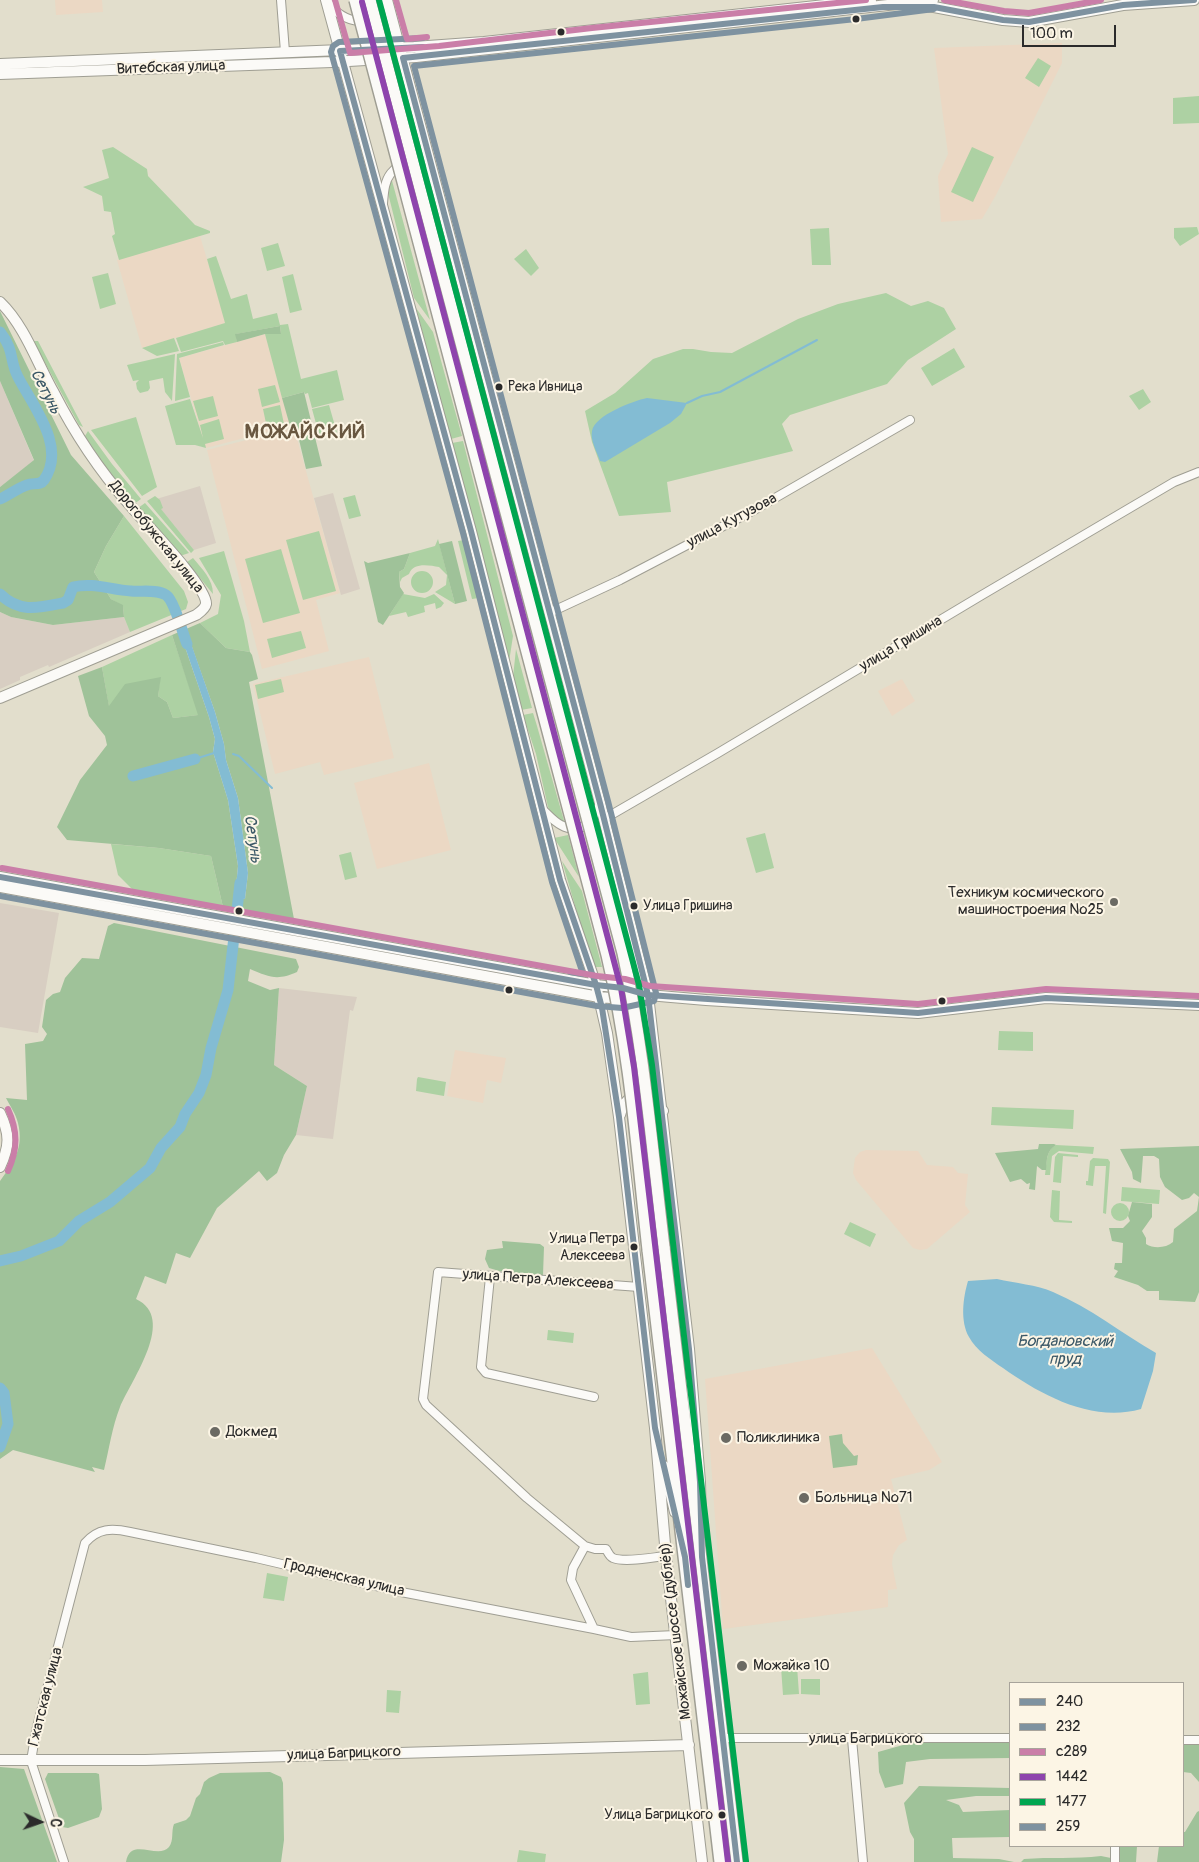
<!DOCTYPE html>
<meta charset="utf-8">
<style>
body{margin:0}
#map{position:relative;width:1199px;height:1862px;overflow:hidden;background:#e2decc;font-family:Pangolin,sans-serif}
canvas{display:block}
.legend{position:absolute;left:1009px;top:1682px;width:175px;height:165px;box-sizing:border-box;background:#fcf5e5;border:1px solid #a8a49b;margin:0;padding:6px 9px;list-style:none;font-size:15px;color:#2b2b2b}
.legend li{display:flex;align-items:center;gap:10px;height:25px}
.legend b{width:25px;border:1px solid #a8a49b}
.north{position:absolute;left:15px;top:1797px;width:50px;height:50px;-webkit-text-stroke:4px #fcf5e5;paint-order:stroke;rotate:93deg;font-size:14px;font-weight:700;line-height:20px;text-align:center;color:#2b2b2b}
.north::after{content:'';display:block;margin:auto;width:18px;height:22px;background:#2b2b2b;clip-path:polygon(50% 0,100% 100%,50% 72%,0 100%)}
.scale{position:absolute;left:1022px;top:25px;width:94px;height:22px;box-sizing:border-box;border:2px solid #2b2b2b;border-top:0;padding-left:6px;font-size:15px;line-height:18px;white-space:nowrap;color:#2b2b2b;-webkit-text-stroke:4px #fcf5e5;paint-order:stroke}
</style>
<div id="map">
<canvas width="1199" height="1862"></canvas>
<ul class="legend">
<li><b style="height:6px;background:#7e92a0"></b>240</li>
<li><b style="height:6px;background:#7e92a0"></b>232</li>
<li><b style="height:6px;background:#ca7ea8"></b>с289</li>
<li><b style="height:6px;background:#8e44ad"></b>1442</li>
<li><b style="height:6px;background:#00a651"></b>1477</li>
<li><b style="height:6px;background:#7e92a0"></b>259</li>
</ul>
<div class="north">С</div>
<div class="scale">100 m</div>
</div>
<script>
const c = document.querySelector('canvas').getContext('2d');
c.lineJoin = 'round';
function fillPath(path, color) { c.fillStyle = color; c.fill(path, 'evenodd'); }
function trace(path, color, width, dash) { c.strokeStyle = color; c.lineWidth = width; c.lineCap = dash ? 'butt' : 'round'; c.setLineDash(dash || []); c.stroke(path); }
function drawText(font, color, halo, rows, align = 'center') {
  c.font = font + ' Pangolin,sans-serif'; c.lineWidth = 4; c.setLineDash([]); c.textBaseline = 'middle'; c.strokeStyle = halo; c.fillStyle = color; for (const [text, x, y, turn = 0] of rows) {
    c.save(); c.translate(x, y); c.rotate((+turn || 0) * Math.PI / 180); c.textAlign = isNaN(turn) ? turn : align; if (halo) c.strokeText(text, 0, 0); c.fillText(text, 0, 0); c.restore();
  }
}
fillPath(new Path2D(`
 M 55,0 L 102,0 L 103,12 L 56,15 Z
 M 1062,43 L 1062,63 L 996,195 L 982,219 L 941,222 L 938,176 L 948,154 L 934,48 Z
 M 200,236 L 226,323 L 142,348 L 117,260 Z
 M 265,334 L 290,426 L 206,448 L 179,358 Z
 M 294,428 L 340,593 L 316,600 L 329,651 L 262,669 L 207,450 Z
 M 369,657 L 394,758 L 324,775 L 320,762 L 275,774 L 253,684 Z
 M 902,679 L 915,701 L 892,716 L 878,691 Z
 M 429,763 L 451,850 L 377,869 L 354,783 Z
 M 455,1050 L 506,1058 L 501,1083 L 487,1080 L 483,1103 L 447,1096 Z
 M 866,1150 L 918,1151 L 927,1165 L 953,1167 L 958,1173 L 968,1174 L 965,1205 L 970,1212 L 927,1249 L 920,1250 L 913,1248 L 856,1180 L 853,1173 L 855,1158 L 860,1152 Z
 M 872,1348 L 942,1462 L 929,1470 L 891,1479 L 907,1540 L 899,1545 L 893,1555 L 892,1564 L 897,1589 L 888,1590 L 888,1607 L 723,1629 L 705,1379 Z`), '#ebd8c4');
fillPath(new Path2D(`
 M 0,381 L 34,461 L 0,487 Z
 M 200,486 L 216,543 L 194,550 L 153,500 Z
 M 333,493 L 360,589 L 341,595 L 314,498 Z
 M 0,612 L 11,617 L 53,625 L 124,617 L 130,632 L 49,667 L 48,665 L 20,677 L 20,680 L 0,689 Z
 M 0,903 L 59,913 L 38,1033 L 0,1027 Z
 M 279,988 L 357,997 L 353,1011 L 350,1010 L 333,1139 L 296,1135 L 307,1086 L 274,1065 Z`), '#d8cec2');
fillPath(new Path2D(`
 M 1038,58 L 1051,66 L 1039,87 L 1025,78 Z
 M 1199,96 L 1199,123 L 1173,124 L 1173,98 Z
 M 113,147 L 147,169 L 148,176 L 195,225 L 210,231 L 210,233 L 119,260 L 112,236 L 115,234 L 111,212 L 104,211 L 102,196 L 83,187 L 109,178 L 102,150 Z
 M 972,147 L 994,157 L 973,202 L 951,192 Z
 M 391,177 L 430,320 L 414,298 L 388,193 L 388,187 Z
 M 1197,227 L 1199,234 L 1180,246 L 1174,238 L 1174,228 Z
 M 829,228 L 831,265 L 812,265 L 810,229 Z
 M 278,243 L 285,266 L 267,271 L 261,248 Z
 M 526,249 L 539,268 L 531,276 L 514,259 Z
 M 216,256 L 231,299 L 247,294 L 253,319 L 277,313 L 280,325 L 288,324 L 301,379 L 337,370 L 344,400 L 312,408 L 308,393 L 305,394 L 304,392 L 282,398 L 265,334 L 281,334 L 280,326 L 236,334 L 237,342 L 225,345 L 223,341 L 181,352 L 176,338 L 225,323 L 207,259 Z
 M 108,273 L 116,304 L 100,309 L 92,277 Z
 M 293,274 L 302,310 L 290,313 L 282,277 Z
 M 886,293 L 911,306 L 928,301 L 944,308 L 956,329 L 908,360 L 887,384 L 790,415 L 782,424 L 793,451 L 667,482 L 671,512 L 619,516 L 592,442 L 585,411 L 615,393 L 653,359 L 683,349 L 693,349 L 711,352 L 732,353 L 798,319 L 838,304 Z
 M 416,308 L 433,332 L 462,436 L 451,439 Z
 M 174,338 L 179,351 L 157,356 L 142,348 Z
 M 33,341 L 38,341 L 83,427 L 79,425 Z
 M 223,342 L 224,345 L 179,358 L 190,397 L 175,401 L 177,354 Z
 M 954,348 L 965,367 L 932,386 L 921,368 Z
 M 175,354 L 172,401 L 165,392 L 163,378 L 149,381 L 150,388 L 148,391 L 140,393 L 137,389 L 136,383 L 139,380 L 133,381 L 127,365 Z
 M 275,385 L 280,402 L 262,407 L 258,389 Z
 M 1143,389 L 1151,402 L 1139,410 L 1129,396 Z
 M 213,396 L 218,416 L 199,421 L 193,401 Z
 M 190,399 L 203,438 L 200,425 L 219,419 L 224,439 L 205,444 L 206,448 L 195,445 L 176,445 L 165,406 Z
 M 280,405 L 284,424 L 267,428 L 263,409 Z
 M 329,405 L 337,433 L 320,438 L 312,409 Z
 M 136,417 L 157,487 L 142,496 L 91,430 Z
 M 88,431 L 112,464 L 141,499 L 134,504 L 110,474 L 85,436 Z
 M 463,441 L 513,636 L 509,662 L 452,443 Z
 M 355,495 L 361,516 L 349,519 L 343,498 Z
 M 155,496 L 160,500 L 163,508 L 161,509 L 194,550 L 191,553 L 147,501 Z
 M 145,503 L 189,553 L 180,556 L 138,508 Z
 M 124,516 L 184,591 L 188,602 L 186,609 L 130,632 L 124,617 L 123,606 L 111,599 L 94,572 L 106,546 Z
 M 319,531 L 336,591 L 303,600 L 286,540 Z
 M 438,539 L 455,604 L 435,592 L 446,585 L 447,575 L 439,567 C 429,565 413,562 409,574 L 402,578 L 400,582 L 399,572 L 404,569 L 410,553 L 435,546 Z
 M 464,540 L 479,598 L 472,599 L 458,541 Z
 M 281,549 L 300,613 L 263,623 L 245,559 Z
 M 224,551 L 244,621 L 250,652 L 226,648 L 200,623 L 218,614 L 221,595 L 199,558 Z
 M 193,558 C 202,569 213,579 213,594 L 187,562 Z
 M411 582a11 11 0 1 1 22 0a11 11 0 1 1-22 0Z
 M 403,594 L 425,598 L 434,594 L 444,603 L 441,607 L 436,609 L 435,603 L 424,606 L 425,612 L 408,617 L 406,612 L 389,616 Z
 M 301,631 L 306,648 L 272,658 L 267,639 Z
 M 172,635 L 199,715 L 173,718 L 167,702 L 158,696 L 160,678 L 109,707 L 102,667 Z
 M 516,649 L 532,708 L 521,710 L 513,677 Z
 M 281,679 L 284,692 L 258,699 L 255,685 Z
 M 533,713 L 537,726 L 565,824 L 552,814 L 548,807 L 536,754 L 523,715 Z
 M 765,833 L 774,868 L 756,873 L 746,838 Z
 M 568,835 L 579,877 L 554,838 Z
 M 111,844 L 159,848 L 211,856 L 223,907 L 135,892 L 118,875 Z
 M 351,852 L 357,877 L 345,880 L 339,855 Z
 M 562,861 L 582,891 L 602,967 L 595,967 L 587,947 Z
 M 999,1031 L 1033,1032 L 1033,1051 L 998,1050 Z
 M 418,1077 L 446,1082 L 444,1096 L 416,1091 L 417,1079 Z
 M 992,1107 L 1074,1110 L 1073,1129 L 991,1125 Z
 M 1056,1145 L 1094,1147 L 1093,1154 L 1059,1151 L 1052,1156 L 1050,1175 L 1045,1175 C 1047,1164 1045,1151 1056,1145 Z
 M 1058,1153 L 1078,1155 L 1078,1157 L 1063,1156 L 1061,1183 L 1053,1182 L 1055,1157 Z
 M 1093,1158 L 1108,1159 L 1110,1162 L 1106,1214 L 1103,1213 L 1106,1166 L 1095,1166 L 1093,1186 L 1086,1185 L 1086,1181 L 1088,1181 L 1090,1161 Z
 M 1122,1187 L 1160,1190 L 1159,1204 L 1121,1201 Z
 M 1052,1190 L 1060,1191 L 1059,1220 L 1072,1221 L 1072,1223 L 1054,1222 L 1050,1217 Z
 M1111 1212a9 9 0 1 1 18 0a9 9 0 1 1-18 0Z
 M 850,1222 L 876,1234 L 870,1247 L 844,1234 Z
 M 548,1330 L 574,1333 L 573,1343 L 547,1340 Z
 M 267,1573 L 288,1577 L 284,1601 L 263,1598 Z
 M 797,1666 L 799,1694 L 783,1695 L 781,1667 Z
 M 648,1672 L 650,1704 L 636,1705 L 633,1674 Z
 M 801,1679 L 820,1679 L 820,1695 L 801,1694 Z
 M 387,1690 L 401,1691 L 399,1713 L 386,1712 Z
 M 519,1850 L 546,1854 L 545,1862 L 517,1862 Z`), '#add1a3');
fillPath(new Path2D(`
 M 0,311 L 71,455 L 124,516 L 106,546 L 94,572 L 111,599 L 123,605 L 124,617 L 53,625 L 11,617 L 0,612 L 0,487 L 34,460 L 0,381 Z
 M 280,326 L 281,334 L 265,334 L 237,342 L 235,334 Z
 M 304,392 L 322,466 L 306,469 L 295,423 L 290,426 L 282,398 Z
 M 452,541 L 467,601 L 455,604 L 439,544 Z
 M 410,553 L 404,569 L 399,572 L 400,587 L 404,593 L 383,625 L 378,622 L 364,561 L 368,563 Z
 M 200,623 L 226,648 L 250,652 L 252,655 L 258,679 L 249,682 L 294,919 L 223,907 L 211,856 L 159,848 L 67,840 L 57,827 L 80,780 L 107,745 L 105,736 L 89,716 L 78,676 L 102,667 L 109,706 L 125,684 L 161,677 L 158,696 L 167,702 L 173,718 L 198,715 L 172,635 ZM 186,630 L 215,712 L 224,744 L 226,760 L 238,798 L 248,873 L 245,899 L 235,897 L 238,866 L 228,800 L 213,752 L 215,739 L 209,717 L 184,644 L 178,633 Z
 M 114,923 L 296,959 L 299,967 L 297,972 C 277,981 269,977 250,969 L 248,981 L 270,990 L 279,988 L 274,1065 L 307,1086 L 296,1135 L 284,1155 L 277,1173 L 267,1181 L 259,1171 L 217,1208 L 190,1258 L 176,1253 L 166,1284 L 145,1276 L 136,1299 C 177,1318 132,1379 120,1407 C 112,1427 109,1450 104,1470 L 92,1467 L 95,1472 L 13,1450 L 0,1459 L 0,1181 C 14,1162 24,1148 18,1123 C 16,1114 10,1106 6,1098 L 27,1100 L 25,1044 L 43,1041 L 47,1034 L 42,1027 L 46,1000 L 53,994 L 60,992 L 65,978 L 82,958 L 99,959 L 108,926 Z
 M 1039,1144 L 1054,1144 L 1056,1145 C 1046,1151 1047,1160 1046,1170 L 1042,1170 L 1037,1166 L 1035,1190 L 1029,1189 L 1030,1183 L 1027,1184 L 1021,1179 L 1010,1182 L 995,1153 L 1038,1149 Z
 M 1199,1146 L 1199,1292 L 1195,1302 L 1159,1300 L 1159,1291 L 1147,1291 L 1138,1285 L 1114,1277 L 1118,1271 L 1114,1269 L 1115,1263 L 1122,1263 L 1123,1243 L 1112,1241 L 1109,1228 L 1123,1228 L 1130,1221 L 1128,1216 L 1132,1202 L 1152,1204 L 1152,1217 L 1142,1231 L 1146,1238 L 1146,1244 C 1154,1249 1166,1248 1173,1242 L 1174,1229 L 1197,1211 L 1199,1197 L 1194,1193 L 1189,1198 L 1182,1200 L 1165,1187 L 1160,1177 L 1159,1159 L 1154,1156 L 1143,1156 L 1141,1183 L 1133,1179 L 1132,1172 L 1120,1149 Z
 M 502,1241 L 540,1244 L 544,1247 L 543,1275 C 526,1278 506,1273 489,1268 L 485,1259 L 487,1250 L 503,1248 Z
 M 842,1434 L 843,1443 L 854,1456 L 858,1455 L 857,1465 L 833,1468 L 829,1436 Z
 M 921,1740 L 1010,1741 L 1010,1758 L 930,1759 L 906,1762 L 903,1784 L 885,1788 L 879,1772 L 878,1752 Z
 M 1183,1743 L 1199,1743 L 1199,1782 L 1191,1773 L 1183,1772 Z
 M 0,1767 L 24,1769 L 57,1862 L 0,1862 Z
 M 270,1772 L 281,1777 L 283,1783 L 284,1840 L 281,1862 L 126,1862 C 130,1836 158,1860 169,1847 C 174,1841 171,1831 174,1824 L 186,1820 L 190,1816 L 196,1798 L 200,1794 L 204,1782 L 209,1778 L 220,1773 Z
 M 48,1773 L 96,1773 L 99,1774 L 102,1809 L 99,1817 L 68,1828 L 62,1827 L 45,1779 Z
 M 919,1786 L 1010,1788 L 1010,1796 L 976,1796 L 946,1800 L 959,1805 L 963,1812 L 1010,1810 L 1010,1837 L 952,1838 L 953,1858 L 999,1859 L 1014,1862 L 914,1862 L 914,1839 L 910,1832 L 904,1803 Z
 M 1199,1811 L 1199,1862 L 1157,1862 L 1159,1846 L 1183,1846 L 1183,1832 L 1185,1832 L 1197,1812 Z
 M 1117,1846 L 1137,1846 L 1136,1862 L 1117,1862 Z
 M 1101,1856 L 1111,1858 L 1112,1862 L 1021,1862 L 1024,1859 C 1050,1857 1075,1859 1101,1856 Z`), '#9fc299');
fillPath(new Path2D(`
 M 647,398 L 687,403 L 681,414 L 670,423 L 605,462 L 600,461 C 597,452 590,440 592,431 C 595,415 633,401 647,398 Z
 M 186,629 L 215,712 L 224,744 L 226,760 L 238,798 L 248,873 L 245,899 L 235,897 L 238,866 L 228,800 L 213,752 L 215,739 L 209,717 L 184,644 L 178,633 Z
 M 997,1279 C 1015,1283 1037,1285 1053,1292 C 1091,1308 1121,1333 1156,1353 L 1153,1371 L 1141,1409 C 1092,1423 1041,1395 1003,1368 C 991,1360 976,1350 969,1337 C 960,1321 963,1298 968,1281 Z`), '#83bcd3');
trace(new Path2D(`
 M 687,403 L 702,396 L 720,392 L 817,340
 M 233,754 L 239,756 L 272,788
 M 195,759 L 214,753`), '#83bcd3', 2);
trace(new Path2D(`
 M 0,332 C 15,351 9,360 18,377 C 33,406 67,447 44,480 C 40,486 33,482 27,485 C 18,488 9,495 0,499
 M 0,594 C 19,613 38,608 63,603 L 68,600 L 73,587 C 93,582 111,590 131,591 C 141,592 157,589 166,595 C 174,600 183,634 187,644
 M 133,776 L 195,759
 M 0,1261 L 21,1256 L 59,1241 L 79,1221 L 110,1202 L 150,1168 L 161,1148 L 180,1127 L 185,1114 L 199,1093 L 206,1075 L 211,1048 L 228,990 L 240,883
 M 0,1388 L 4,1393 L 8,1424 L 0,1447`), '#83bcd3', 11);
const street = new Path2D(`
 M 281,0 L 285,52
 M 328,2 C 342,24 377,31 383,0
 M 383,203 C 384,193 384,182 391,173 C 403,158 425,166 433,181
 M 549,613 L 620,580 L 756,509 L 910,420
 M 542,809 C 548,814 553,821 561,825 C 581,836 594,821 600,803
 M 604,819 L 718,753 L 982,595 L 1174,482 L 1199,472
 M 490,1277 L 481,1367 L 486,1373 L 594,1397
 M 639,1287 L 438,1272 L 423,1399 L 426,1405 L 527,1498 L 585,1546 L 595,1549 L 606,1549 C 608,1552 609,1556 613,1558 C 625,1563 654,1557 666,1556
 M 594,1629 L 631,1637 L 676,1635
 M 723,1738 L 1010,1738
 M 852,1739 L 863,1862
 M 1183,1740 L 1199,1740
 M 1115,1846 L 1115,1862
 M 64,1862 L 31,1761 L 36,1731 L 85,1543 C 98,1528 112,1528 130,1532 L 256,1558 L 401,1592 L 594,1629 L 571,1580 L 573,1568 L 585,1546`);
const secondary = new Path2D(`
 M 326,0 L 471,531 L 560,880 L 596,985 L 607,1033 L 619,1117 L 655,1428 L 666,1556 L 702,1862
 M 387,0 L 600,803 L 648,995 L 689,1349 L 700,1482 L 701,1521
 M 920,6 L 934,7 L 1003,20 L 1029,22 L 1123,5 L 1194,0
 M 0,64 L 414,47 L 484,42 L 871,0
 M 0,74 L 332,62 L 416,57 L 933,0
 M 0,302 C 25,326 37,363 54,393 C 74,432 99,470 128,503 C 141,519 208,587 206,604 C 205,609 200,612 196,615 L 0,698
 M 0,877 L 596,985 L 623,988 L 648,995 L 706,1000 L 918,1013 L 1046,998 L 1199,1005
 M 0,887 L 599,997 L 622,999 L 638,996
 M 0,1113 C 10,1134 10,1146 0,1167
 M 620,1115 C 627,1088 650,1091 663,1111
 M 664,1466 L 675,1512
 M 0,1760 L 145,1760 L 689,1745`);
const primary = new Path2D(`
 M 664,1247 L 737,1862
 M 648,1250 L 720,1862`);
trace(street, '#9f9e93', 10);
trace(secondary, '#9f9e93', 12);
trace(primary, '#9f9e93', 14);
trace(street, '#fbfaf7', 8);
trace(secondary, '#fbfaf7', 10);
trace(primary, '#fbfaf7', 11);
const primaryBridge = new Path2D(`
 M 355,0 L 607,955 C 630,1052 637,1151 648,1250
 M 370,0 L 623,953 C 644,1049 652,1148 664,1247`);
trace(primaryBridge, '#9f9e93', 14, []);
trace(primaryBridge, '#fbfaf7', 11);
trace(new Path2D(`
 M 423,47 L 340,51 L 471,531 L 560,880 L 596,985 L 602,1008 L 619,1117 L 655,1428 L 685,1557 L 688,1585
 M 737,1862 L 702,1557 L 700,1482 L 689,1349 L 648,995 L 600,803 L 403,58 L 883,7 L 934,7 L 1003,20 L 1029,22 L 1123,5 L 1194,0`), '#7e92a0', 6);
trace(new Path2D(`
 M 423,38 L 339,42 L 333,46 L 331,52 L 463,533 L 552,882 L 583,974 L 570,972
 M 0,896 L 597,1006 L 622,1008 L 654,1001 L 656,993 L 608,801 L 414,66 L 856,19 L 934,9`), '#7e92a0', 6);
trace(new Path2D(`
 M 335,0 L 350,53 L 439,46 L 592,28 L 866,0
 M 396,0 L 407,39 L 427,37
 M 944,0 L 1004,11 L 1029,13 L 1101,0
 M 2,868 L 597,976 L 625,979 L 650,986 L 918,1004 L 1046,989 L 1199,996
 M 8,1109 C 18,1131 18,1149 8,1171`), '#ca7ea8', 6);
trace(new Path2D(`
 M 362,2 L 621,988 L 634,1067 L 728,1862`), '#8e44ad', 6);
trace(new Path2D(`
 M 379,0 L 639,985 L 652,1065 L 746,1861`), '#00a651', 6);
trace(new Path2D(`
 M 0,877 L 596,985 L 623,988 L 648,995 L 918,1013 L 1046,998 L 1199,1005`), '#7e92a0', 6);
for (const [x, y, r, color] of [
 [856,19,4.5,"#2b2b2b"],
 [561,32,4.5,"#2b2b2b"],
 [499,387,4.5,"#2b2b2b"],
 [1114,902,5,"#6b6a63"],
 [634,906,4.5,"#2b2b2b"],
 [239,911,4.5,"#2b2b2b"],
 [509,990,4.5,"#2b2b2b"],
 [942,1001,4.5,"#2b2b2b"],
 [634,1247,4.5,"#2b2b2b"],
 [215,1432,6,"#6b6a63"],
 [726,1438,6,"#6b6a63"],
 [804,1498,6,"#6b6a63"],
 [742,1666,6,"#6b6a63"],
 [722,1815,4.5,"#2b2b2b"]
]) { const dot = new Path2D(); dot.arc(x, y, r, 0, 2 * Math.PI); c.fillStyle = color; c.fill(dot); trace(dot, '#fcf5e5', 2); }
drawText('14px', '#2b2b2b', '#fcf5e5', [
 ["Река Ивница",508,387],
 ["Улица Гришина",643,906],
 ["Улица Петра",625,1239,"right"],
 ["Алексеева",625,1256,"right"],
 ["Улица Багрицкого",713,1815,"right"]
], 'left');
drawText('15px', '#2b2b2b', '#fcf5e5', [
 ["Витебская улица",171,68,-2],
 ["улица Кутузова",732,521,-28],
 ["Дорогобужская улица",156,537,51],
 ["улица Гришина",901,644,-31],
 ["улица Петра Алексеева",538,1280,4],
 ["Гродненская улица",344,1578,13],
 ["Можайское шоссе (дублёр)",676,1631,-97],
 ["Гжатская улица",46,1697,-76],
 ["улица Багрицкого",866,1739],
 ["улица Багрицкого",344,1754,-2]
]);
drawText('15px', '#2b2b2b', '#fcf5e5', [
 ["Техникум космического",1104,893,"right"],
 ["машиностроения №25",1104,910,"right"],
 ["Докмед",226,1432],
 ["Поликлиника",737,1438],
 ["Больница №71",815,1498],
 ["Можайка 10",753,1666]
], 'left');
drawText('italic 16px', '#3b5867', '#fcf5e5', [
 ["Сетунь",45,392,63],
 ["Сетунь",252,839,82],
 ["Богдановский",1065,1342],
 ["пруд",1065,1360]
]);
c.letterSpacing = '1px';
drawText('bold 20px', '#695740', '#fcf5e5', [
 ["МОЖАЙСКИЙ",305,433]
]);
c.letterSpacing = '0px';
</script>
